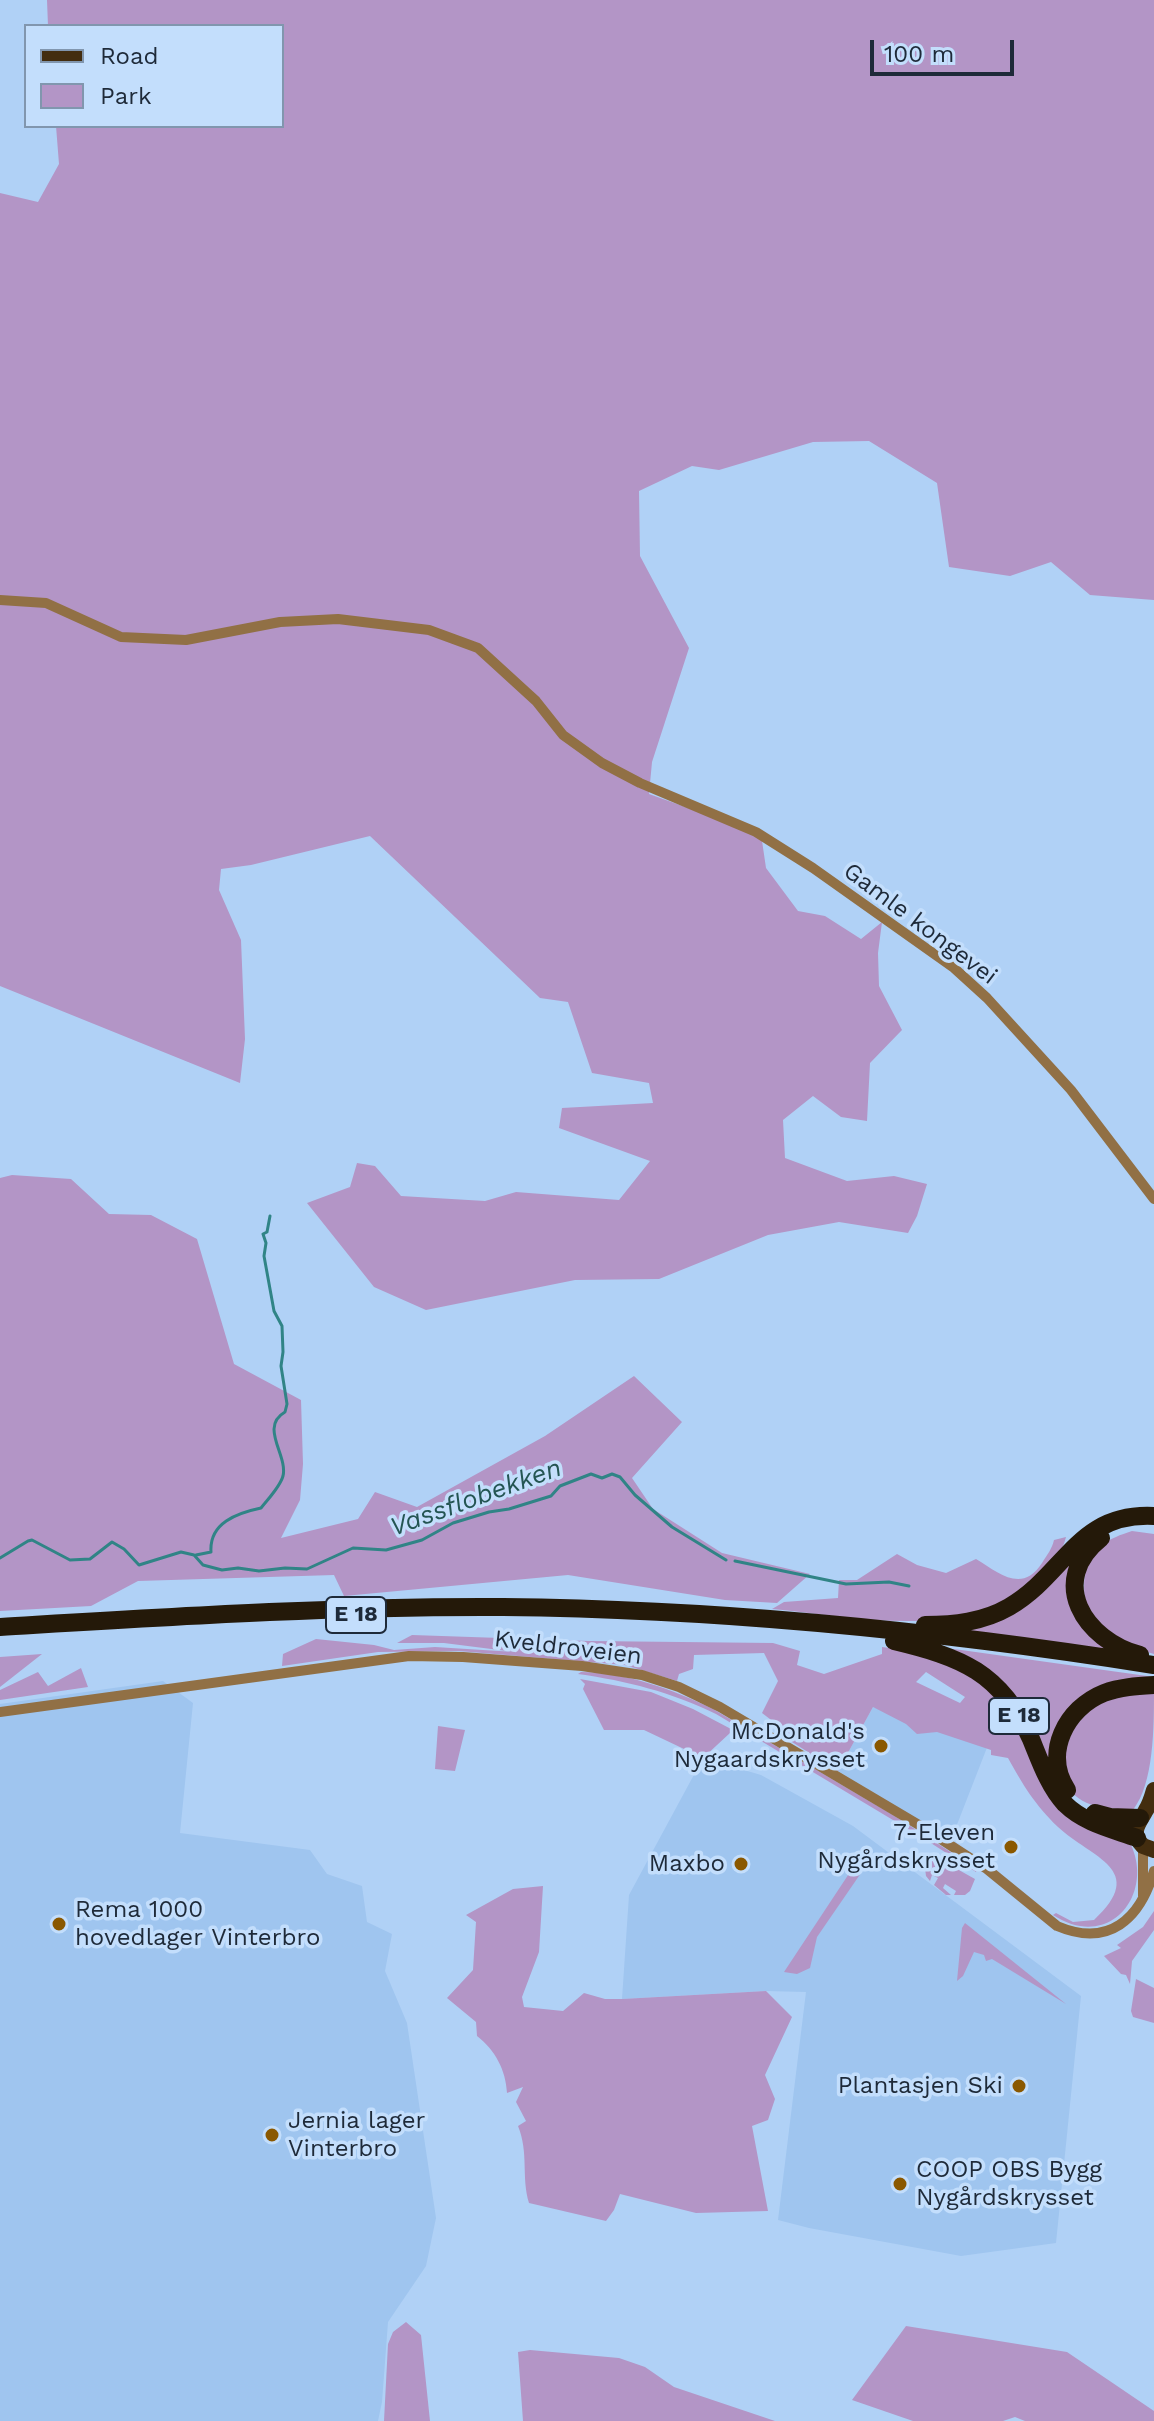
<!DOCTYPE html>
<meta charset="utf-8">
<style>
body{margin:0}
#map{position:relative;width:1154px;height:2421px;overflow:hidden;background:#b0d1f6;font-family:"Work Sans",sans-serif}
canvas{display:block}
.legend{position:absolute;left:24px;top:24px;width:260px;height:104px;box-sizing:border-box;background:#c3defc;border:2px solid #8196ae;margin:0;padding:10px 14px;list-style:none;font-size:24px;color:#1e2a39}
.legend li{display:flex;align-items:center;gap:16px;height:40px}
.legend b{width:40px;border:2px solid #8196ae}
.scale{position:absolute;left:870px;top:40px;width:144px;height:36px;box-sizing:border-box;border:4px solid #1e2a39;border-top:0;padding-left:10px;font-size:24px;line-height:28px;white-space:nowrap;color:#1e2a39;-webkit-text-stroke:6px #c3defc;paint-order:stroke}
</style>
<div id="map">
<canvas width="1154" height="2421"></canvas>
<ul class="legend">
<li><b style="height:10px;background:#432d0f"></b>Road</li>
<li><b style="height:22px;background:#b395c6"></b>Park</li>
</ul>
<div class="scale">100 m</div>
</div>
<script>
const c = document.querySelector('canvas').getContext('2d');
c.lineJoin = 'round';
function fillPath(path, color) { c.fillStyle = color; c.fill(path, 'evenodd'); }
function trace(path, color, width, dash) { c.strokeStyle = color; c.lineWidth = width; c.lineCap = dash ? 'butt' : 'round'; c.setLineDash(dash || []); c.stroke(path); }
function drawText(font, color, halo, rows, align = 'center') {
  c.font = font + ' "Work Sans",sans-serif'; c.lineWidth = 7; c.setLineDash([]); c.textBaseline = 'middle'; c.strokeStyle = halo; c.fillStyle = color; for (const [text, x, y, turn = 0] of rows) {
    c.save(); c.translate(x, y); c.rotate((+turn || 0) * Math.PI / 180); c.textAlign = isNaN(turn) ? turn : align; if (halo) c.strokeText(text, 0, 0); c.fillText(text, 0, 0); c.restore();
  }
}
fillPath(new Path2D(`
 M 163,1681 L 193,1703 L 180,1833 L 310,1850 L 327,1874 L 362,1886 L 367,1922 L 392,1934 L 385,1971 L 407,2023 L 436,2218 L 426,2266 L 388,2322 L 382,2402 L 378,2421 L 0,2421 L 0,1704 Z
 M 873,1707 L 988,1745 L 951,1840 L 838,1771 Z
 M 703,1758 L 761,1775 L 853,1826 L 1081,1996 L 1056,2243 L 961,2256 L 809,2228 L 778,2220 L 806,1992 L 766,1991 L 622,1999 L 629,1895 Z`), '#9fc5ef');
fillPath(new Path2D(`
 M 47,0 L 1154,0 L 1154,600 L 1090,595 L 1051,562 L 1010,576 L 949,567 L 937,483 L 869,441 L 813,442 L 719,470 L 692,466 L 639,491 L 640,556 L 689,648 L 652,762 L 649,794 L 761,834 L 766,868 L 798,911 L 825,916 L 861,939 L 882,922 L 878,953 L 879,986 L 902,1030 L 870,1063 L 867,1121 L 841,1117 L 813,1096 L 783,1120 L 785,1158 L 847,1181 L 894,1176 L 927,1184 L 917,1216 L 908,1233 L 839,1222 L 768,1235 L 659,1279 L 575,1280 L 426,1310 L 374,1287 L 307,1203 L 350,1187 L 357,1163 L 375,1166 L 401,1196 L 485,1201 L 516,1192 L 619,1200 L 650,1161 L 559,1128 L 562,1108 L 653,1103 L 649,1083 L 592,1073 L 568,1002 L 540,998 L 370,836 L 251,865 L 221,869 L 219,890 L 241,940 L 245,1039 L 240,1083 L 0,986 L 0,193 L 38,202 L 59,164 L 56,126 L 282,126 L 282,26 L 48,26 Z
 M 12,1175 L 71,1179 L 109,1214 L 151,1215 L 197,1239 L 234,1364 L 301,1400 L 303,1464 L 300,1500 L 281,1538 L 358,1519 L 375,1492 L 417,1507 L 545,1436 L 634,1376 L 682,1422 L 632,1478 L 653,1509 L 722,1553 L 810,1574 L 777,1603 L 725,1600 L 568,1575 L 344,1596 L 334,1575 L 138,1581 L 91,1606 L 0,1611 L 0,1178 Z
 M 1132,1531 L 1154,1534 L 1154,1654 L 1124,1645 L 1086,1612 C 1081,1566 1084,1546 1132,1531 Z
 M 1066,1537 C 1062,1553 1054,1561 1043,1573 C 976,1645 859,1617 772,1609 L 784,1602 L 838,1598 L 839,1580 L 857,1580 L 897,1554 L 917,1565 L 946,1573 L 976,1559 C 999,1573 1022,1594 1042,1563 C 1047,1555 1052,1549 1054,1540 Z
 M 1076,1550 L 1069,1584 L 1119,1652 L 933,1630 L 985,1623 Z
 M 412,1635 L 589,1641 L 773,1643 L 800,1651 L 797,1665 L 824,1674 L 882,1654 L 882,1647 L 919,1652 L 961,1667 L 1004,1703 L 1046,1789 L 1131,1845 C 1154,1894 1110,1952 1053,1915 L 1056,1913 L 1073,1922 L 1094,1920 C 1149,1869 1091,1858 1058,1827 C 1035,1805 1023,1785 1008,1758 L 991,1755 L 991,1750 L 937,1732 L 917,1734 L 906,1724 L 873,1707 L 838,1771 L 792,1742 L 791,1735 L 762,1713 L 778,1681 L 764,1653 L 694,1655 L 693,1669 L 679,1674 L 677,1681 L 625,1665 L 459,1651 L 378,1652 L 282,1666 L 283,1654 L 316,1639 L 374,1645 L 394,1650 L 435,1647 L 515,1652 L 444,1643 L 397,1643 ZM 926,1672 L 965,1697 L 960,1703 L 916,1682 Z
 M 937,1648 L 954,1649 L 1154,1677 L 1091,1695 L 1053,1770 L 1025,1718 Z
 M 42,1654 L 0,1687 L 0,1657 Z
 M 81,1668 L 88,1687 L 0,1700 L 0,1690 L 38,1672 L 48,1686 Z
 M 581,1672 C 628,1673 672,1689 713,1709 L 893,1815 L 977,1869 L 976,1872 L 923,1838 L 716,1714 C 671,1692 627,1681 578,1674 Z
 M 580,1679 L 651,1692 L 693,1709 L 731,1729 L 730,1733 L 703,1758 L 644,1730 L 604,1730 L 583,1689 L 585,1684 Z
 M 1154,1689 C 1154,1728 1154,1783 1133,1810 C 1107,1808 1072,1809 1064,1776 C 1061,1765 1064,1749 1064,1737 L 1102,1698 Z
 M 438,1726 L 465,1730 L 455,1771 L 435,1769 Z
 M 862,1854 L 872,1857 L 817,1937 L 810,1968 L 797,1974 L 784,1972 Z
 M 908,1855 L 939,1861 L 942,1866 L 955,1864 L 957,1869 L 975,1879 L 970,1891 L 965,1895 L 954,1895 L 956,1891 L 945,1884 L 943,1888 L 951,1895 L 946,1895 L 934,1885 L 938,1878 L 932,1875 L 930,1881 L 926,1876 L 925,1868 L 921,1867 L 919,1869 L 907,1862 Z
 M 543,1886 L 539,1952 L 522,1997 L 524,2007 L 563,2011 L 584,1993 L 605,1999 L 622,1999 L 766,1991 L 792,2017 L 765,2075 L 775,2099 L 768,2120 L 752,2126 L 768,2211 L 696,2213 L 620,2194 L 614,2210 L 606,2221 L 529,2203 C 521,2177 529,2153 518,2126 L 526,2121 L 516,2102 L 523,2087 L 507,2093 C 506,2070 495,2050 477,2036 L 476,2022 L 447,1998 L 473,1970 L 476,1922 L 466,1915 L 513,1889 Z
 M 1154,1911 L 1154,1930 L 1132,1961 L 1130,1984 L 1126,1975 L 1121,1974 L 1104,1956 L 1121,1948 L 1117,1945 L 1143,1927 Z
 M 965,1923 L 1066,2004 L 992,1959 L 986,1961 L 984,1955 L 974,1952 L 963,1976 L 957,1981 L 962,1928 Z
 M 1136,1979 L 1154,1988 L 1154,2023 L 1133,2017 L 1131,2011 Z
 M 406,2322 L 421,2335 L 430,2421 L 384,2421 L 388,2344 L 393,2332 Z
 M 906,2326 L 1067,2352 L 1154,2411 L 1154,2421 L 1025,2421 L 1015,2417 L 1003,2421 L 913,2421 L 852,2400 Z
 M 530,2350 L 619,2358 L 645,2367 L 674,2387 L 775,2421 L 523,2421 L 518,2352 Z`), '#b395c6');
trace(new Path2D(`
 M 196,1555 L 211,1552 C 209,1523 237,1513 261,1508 C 268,1499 280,1487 283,1476 C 288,1455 259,1427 285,1412 L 287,1404 L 281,1366 L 283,1352 L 282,1326 L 274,1311 L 264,1256 L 266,1243 L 263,1234 L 267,1232 L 270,1216
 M 0,1558 L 28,1541 L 32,1540 L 70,1560 L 90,1559 L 112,1542 L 124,1549 L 139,1565 L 181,1552 L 194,1555 L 203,1565 L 222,1570 L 238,1568 L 259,1571 L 285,1568 L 307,1569 L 353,1548 L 386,1550 L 422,1540 L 453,1523 L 489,1512 L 509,1509 L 551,1496 L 560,1486 L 591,1474 L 602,1478 L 612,1474 L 620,1477 L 635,1495 L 672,1527 L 726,1560
 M 735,1561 L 846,1584 L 889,1582 L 909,1586`), '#308486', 3);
trace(new Path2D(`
 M 0,600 L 46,603 L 121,637 L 186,640 L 280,622 L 338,619 L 429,630 L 478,648 L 536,701 L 563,735 L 602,763 L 640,783 L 756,832 L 813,868 L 954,968 L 987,998 L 1071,1090 L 1154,1199
 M 0,1712 L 409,1656 L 463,1657 L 582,1666 L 642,1675 L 679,1687 L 720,1707 L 919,1825 L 987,1869 L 1057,1926 C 1109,1948 1140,1919 1154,1871
 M 1143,1846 L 1143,1896`), '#917045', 10);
trace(new Path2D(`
 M 1154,1790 C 1152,1797 1150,1804 1146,1810 C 1139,1824 1129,1831 1143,1846 L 1154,1850`), '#432d0f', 16);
trace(new Path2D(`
 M 1101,1538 C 1047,1581 1084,1640 1140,1655
 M 925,1625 C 954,1625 983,1622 1009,1607 C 1066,1574 1077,1512 1154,1516
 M 0,1627 C 167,1617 335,1606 503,1607 C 721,1609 939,1631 1154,1665
 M 894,1641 C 961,1657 1001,1672 1031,1739 C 1040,1761 1049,1787 1065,1804 C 1084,1823 1112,1829 1137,1838
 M 1067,1790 C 1043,1753 1066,1708 1104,1693 C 1120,1687 1137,1686 1154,1685
 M 1095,1813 L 1110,1817 L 1140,1818`), '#241909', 18);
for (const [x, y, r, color] of [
 [881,1746,8,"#8a5800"],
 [1011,1847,8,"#8a5800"],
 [741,1864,8,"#8a5800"],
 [59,1924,8,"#8a5800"],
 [1019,2086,8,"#8a5800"],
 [272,2135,8,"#8a5800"],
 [900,2184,8,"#8a5800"]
]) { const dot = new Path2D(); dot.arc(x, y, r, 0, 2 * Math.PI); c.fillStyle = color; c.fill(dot); trace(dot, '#c3defc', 3); }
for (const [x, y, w] of [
 [356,1615,60],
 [1019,1716,60]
]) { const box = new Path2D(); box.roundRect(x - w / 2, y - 18, w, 36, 6); c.fillStyle = '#c3defc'; c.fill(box); trace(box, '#1e2a39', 2); }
drawText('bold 22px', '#1e2a39', null, [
 ["E 18",356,1615],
 ["E 18",1019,1716]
]);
drawText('24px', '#1e2a39', '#c3defc', [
 ["Gamle kongevei",920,924,37],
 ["Kveldroveien",568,1648,7]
]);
drawText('24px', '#1e2a39', '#c3defc', [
 ["McDonald's",865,1732],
 ["Nygaardskrysset",865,1760],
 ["7-Eleven",995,1833],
 ["Nygårdskrysset",995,1861],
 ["Maxbo",725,1864],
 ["Rema 1000",75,1910,"left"],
 ["hovedlager Vinterbro",75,1938,"left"],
 ["Plantasjen Ski",1003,2086],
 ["Jernia lager",288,2121,"left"],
 ["Vinterbro",288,2149,"left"],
 ["COOP OBS Bygg",916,2170,"left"],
 ["Nygårdskrysset",916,2198,"left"]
], 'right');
drawText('italic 26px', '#245553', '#c3defc', [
 ["Vassflobekken",476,1498,-20]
]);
</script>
